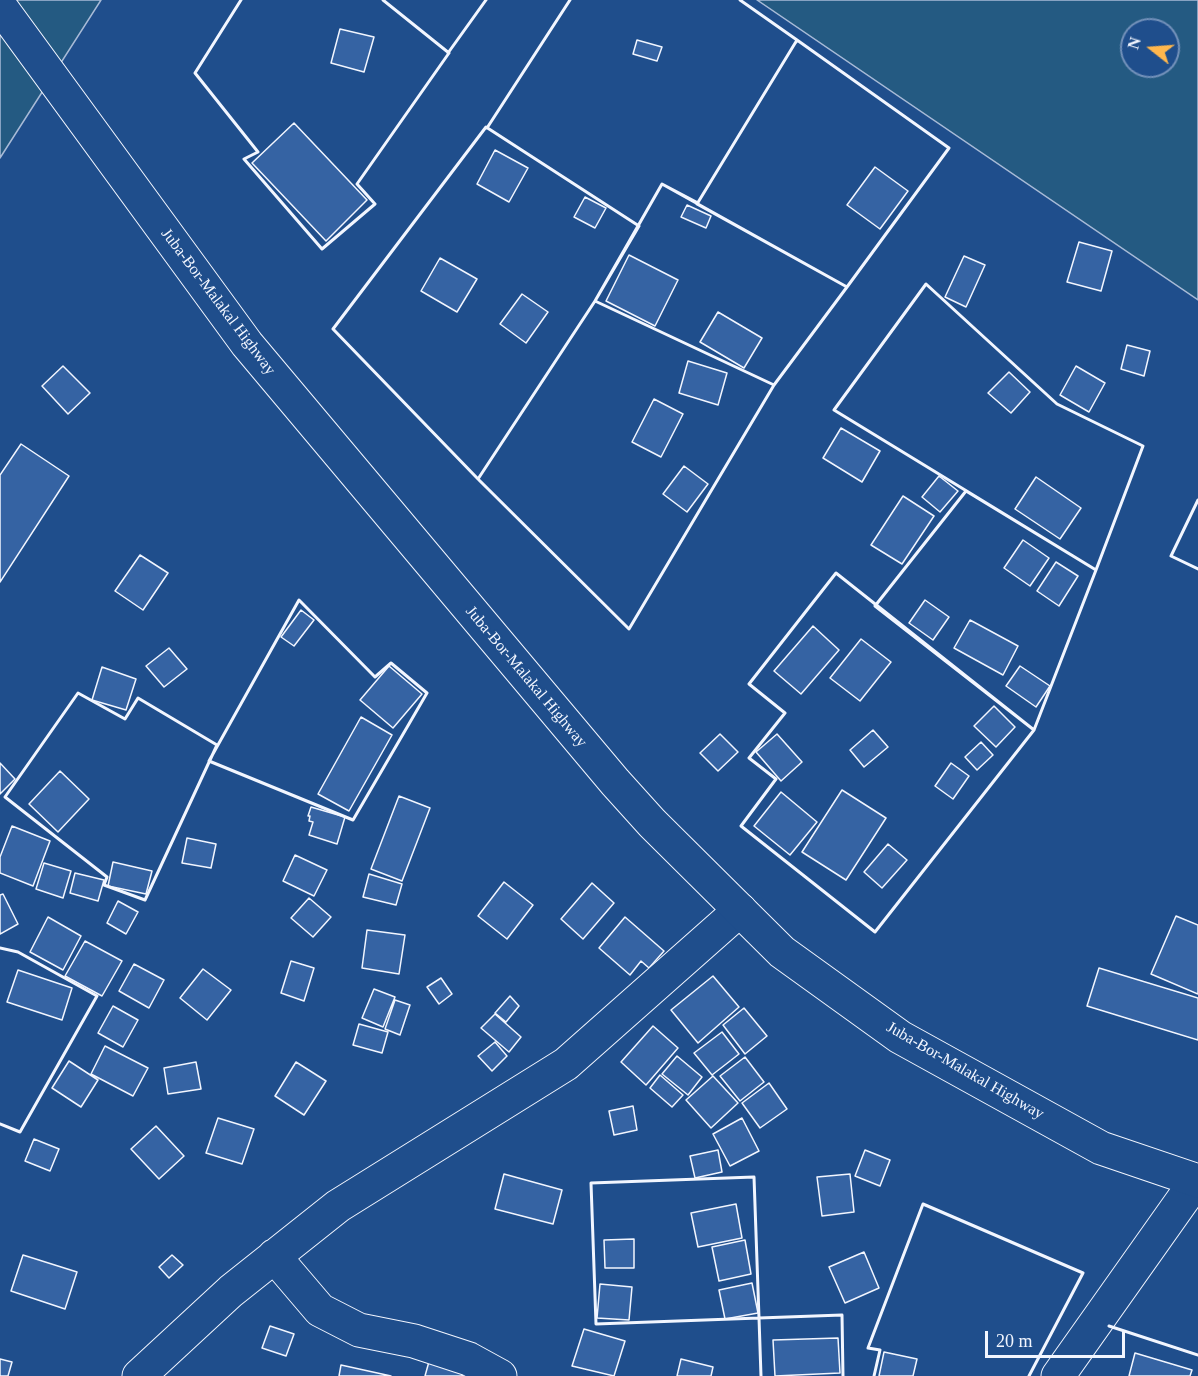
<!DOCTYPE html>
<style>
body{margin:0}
#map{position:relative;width:1198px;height:1376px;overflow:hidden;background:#1f4e8c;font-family:"Times New Roman",serif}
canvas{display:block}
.north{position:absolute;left:1120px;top:18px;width:60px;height:60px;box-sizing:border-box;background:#1f4e8c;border:2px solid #7391ba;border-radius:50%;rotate:287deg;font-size:16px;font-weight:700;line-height:24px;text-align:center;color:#f2f6ff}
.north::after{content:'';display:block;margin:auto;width:21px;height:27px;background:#ffb74d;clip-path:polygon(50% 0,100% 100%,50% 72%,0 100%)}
.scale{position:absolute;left:985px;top:1331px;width:140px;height:27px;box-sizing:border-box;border:3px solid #f2f6ff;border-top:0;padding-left:8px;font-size:18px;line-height:21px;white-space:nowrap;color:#f2f6ff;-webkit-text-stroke:4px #1f4e8c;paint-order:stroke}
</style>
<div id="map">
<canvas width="1198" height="1376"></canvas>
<div class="north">N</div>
<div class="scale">20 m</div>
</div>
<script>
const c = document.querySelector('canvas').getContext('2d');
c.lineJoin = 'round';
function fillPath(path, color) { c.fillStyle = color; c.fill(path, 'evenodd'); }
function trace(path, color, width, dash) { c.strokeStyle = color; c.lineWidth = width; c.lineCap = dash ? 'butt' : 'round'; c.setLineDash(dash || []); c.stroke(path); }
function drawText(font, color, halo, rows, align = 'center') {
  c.font = font + ' "Times New Roman",serif'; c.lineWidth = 4.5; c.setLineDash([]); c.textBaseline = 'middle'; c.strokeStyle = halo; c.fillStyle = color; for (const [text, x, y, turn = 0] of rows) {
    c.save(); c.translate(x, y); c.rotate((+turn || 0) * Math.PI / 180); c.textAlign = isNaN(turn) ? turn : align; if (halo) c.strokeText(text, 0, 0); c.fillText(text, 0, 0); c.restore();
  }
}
const green = new Path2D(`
 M 0,0 L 101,0 L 0,158 Z
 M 757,0 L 1198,0 L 1198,300 ZM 1132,30 L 1168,30 L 1168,66 L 1132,66 Z`);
fillPath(green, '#245a82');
trace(green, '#a8bbd7', 1.5);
const building = new Path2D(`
 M 340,29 L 374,37 L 364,72 L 331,63 Z
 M 637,40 L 662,47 L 657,61 L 633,54 Z
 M 294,123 L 367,200 L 326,241 L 252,163 Z
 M 495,150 L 528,168 L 509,202 L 477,184 Z
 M 875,167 L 908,191 L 880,229 L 847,205 Z
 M 585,197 L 606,208 L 595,228 L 574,217 Z
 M 687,205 L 711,216 L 706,228 L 681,217 Z
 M 1079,242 L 1112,251 L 1101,291 L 1067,282 Z
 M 629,255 L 678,280 L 655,326 L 606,301 Z
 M 964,256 L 985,265 L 966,307 L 945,297 Z
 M 440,258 L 477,279 L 457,312 L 421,291 Z
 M 522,294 L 548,312 L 526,343 L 500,324 Z
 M 718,312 L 762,338 L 744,368 L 700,342 Z
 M 1127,345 L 1150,351 L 1144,376 L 1121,369 Z
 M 688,361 L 727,373 L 718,405 L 679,393 Z
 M 63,366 L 90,393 L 68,414 L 42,386 Z
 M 1076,366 L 1105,383 L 1089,412 L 1060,395 Z
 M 1009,372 L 1030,392 L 1011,413 L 988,393 Z
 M 654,399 L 683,414 L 661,457 L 632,442 Z
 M 841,428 L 880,451 L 862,482 L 823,458 Z
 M 21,444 L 69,476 L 0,582 L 0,475 Z
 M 684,466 L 708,484 L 687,512 L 663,494 Z
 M 939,476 L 958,491 L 940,512 L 922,497 Z
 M 1036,477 L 1081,508 L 1060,539 L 1015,509 Z
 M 903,496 L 934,516 L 902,564 L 871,545 Z
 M 1023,540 L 1049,558 L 1030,586 L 1004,568 Z
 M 140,555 L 168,573 L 143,610 L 115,591 Z
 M 1056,562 L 1078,576 L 1059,606 L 1037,591 Z
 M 925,600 L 949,617 L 933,640 L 909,623 Z
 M 301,610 L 314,620 L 294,646 L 281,637 Z
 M 970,620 L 1018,646 L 1003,675 L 954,648 Z
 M 813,626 L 839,650 L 801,694 L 774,671 Z
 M 861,639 L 891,662 L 860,701 L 830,678 Z
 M 169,648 L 187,669 L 164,687 L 146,666 Z
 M 389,666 L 422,694 L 393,728 L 360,700 Z
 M 1020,666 L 1050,686 L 1036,707 L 1006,686 Z
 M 102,667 L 136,679 L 126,710 L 92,700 Z
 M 994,706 L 1015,727 L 996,747 L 974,726 Z
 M 361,717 L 392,735 L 349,811 L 318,794 Z
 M 873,730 L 888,747 L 864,767 L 850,750 Z
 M 720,734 L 738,752 L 718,771 L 700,753 Z
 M 777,734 L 802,762 L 781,781 L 756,752 Z
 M 981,742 L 993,755 L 977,770 L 965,757 Z
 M 0,763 L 15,779 L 0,794 Z
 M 951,763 L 969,776 L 953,799 L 935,786 Z
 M 60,771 L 89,799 L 58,832 L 29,804 Z
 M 842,790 L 886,818 L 846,880 L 802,852 Z
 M 781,792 L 817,822 L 790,855 L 754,826 Z
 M 399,796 L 430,808 L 402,881 L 371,869 Z
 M 311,807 L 345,817 L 337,844 L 309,835 L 313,822 L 309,821 L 310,816 L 308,816 Z
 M 12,826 L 50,841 L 33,886 L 0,873 L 0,857 Z
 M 187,838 L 216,844 L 211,868 L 182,863 Z
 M 888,844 L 907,860 L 882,888 L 864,872 Z
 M 295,855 L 327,870 L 314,896 L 283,881 Z
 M 113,862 L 152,871 L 146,894 L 108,886 Z
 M 44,863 L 71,871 L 63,898 L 36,889 Z
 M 75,873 L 104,880 L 98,901 L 70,893 Z
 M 369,874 L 402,884 L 396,905 L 363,897 Z
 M 504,882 L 533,905 L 507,939 L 478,916 Z
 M 592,883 L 614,903 L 583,939 L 561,919 Z
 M 3,894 L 18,924 L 0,934 L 0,895 Z
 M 309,898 L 331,917 L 313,937 L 291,918 Z
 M 118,901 L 138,912 L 126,934 L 107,923 Z
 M 1176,916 L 1198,925 L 1198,994 L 1151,974 Z
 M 48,917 L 81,936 L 63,970 L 30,952 Z
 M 625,917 L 664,951 L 649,968 L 641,961 L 630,975 L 599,948 Z
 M 367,930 L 405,935 L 399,974 L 362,968 Z
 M 85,941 L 122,961 L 102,996 L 65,976 Z
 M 291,961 L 314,968 L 304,1001 L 281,993 Z
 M 134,964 L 164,980 L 149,1008 L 119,991 Z
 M 1099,968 L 1198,998 L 1198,1040 L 1087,1006 Z
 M 203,969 L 231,990 L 207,1020 L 180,998 Z
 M 18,970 L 72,988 L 62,1020 L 7,1002 Z
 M 713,976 L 739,1007 L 698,1043 L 671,1010 Z
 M 441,978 L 452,994 L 439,1004 L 427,987 Z
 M 374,989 L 395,997 L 383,1027 L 362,1018 Z
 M 510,996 L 519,1006 L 506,1022 L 495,1013 Z
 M 395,1000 L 410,1005 L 400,1035 L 385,1029 Z
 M 113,1006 L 138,1020 L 123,1047 L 98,1033 Z
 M 744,1008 L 767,1036 L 745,1054 L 723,1025 Z
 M 495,1014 L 521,1037 L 509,1052 L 481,1028 Z
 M 359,1024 L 388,1032 L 382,1053 L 353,1045 Z
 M 653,1026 L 678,1048 L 646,1085 L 621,1062 Z
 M 722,1032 L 739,1054 L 712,1075 L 694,1053 Z
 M 495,1042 L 507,1056 L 492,1071 L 478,1056 Z
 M 105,1046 L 148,1068 L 133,1096 L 91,1074 Z
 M 677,1056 L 702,1077 L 688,1095 L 662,1074 Z
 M 745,1057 L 764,1082 L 740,1101 L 720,1076 Z
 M 69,1061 L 98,1080 L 81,1107 L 52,1088 Z
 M 196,1062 L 201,1089 L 168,1094 L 164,1068 Z
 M 296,1062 L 326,1081 L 304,1115 L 275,1096 Z
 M 660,1075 L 683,1095 L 672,1107 L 650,1088 Z
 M 713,1076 L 738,1103 L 711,1128 L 686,1100 Z
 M 769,1083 L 787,1109 L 760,1128 L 742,1103 Z
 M 633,1106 L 637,1130 L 614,1135 L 609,1111 Z
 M 218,1118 L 254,1129 L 242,1164 L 206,1153 Z
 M 742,1118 L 759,1151 L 730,1166 L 713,1134 Z
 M 156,1126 L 184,1156 L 159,1179 L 131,1149 Z
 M 34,1139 L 59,1149 L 50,1171 L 25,1161 Z
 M 718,1150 L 722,1172 L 695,1178 L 690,1156 Z
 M 865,1150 L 890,1160 L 880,1186 L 855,1176 Z
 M 504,1174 L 562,1190 L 553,1224 L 495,1209 Z
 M 850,1174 L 854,1212 L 822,1216 L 817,1177 Z
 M 736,1204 L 742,1238 L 698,1247 L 691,1213 Z
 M 634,1239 L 634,1268 L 605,1268 L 604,1240 Z
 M 745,1240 L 751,1274 L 719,1281 L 712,1247 Z
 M 864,1252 L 879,1288 L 845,1303 L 829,1267 Z
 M 23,1255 L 77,1272 L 65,1309 L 11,1291 Z
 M 172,1255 L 183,1265 L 169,1278 L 159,1267 Z
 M 752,1283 L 758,1313 L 725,1319 L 719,1290 Z
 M 600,1284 L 632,1287 L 629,1320 L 597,1318 Z
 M 270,1326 L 294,1334 L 286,1356 L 262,1348 Z
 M 584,1329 L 625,1341 L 614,1376 L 572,1366 Z
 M 838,1338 L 840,1373 L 775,1376 L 773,1340 Z
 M 884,1352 L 917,1359 L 913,1376 L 879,1376 Z
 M 1135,1353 L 1192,1370 L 1190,1376 L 1129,1376 Z
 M 430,1358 L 465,1369 L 462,1376 L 425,1376 Z
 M 0,1359 L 12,1362 L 8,1376 L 0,1376 Z
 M 681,1359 L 713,1367 L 711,1376 L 677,1376 Z
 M 341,1365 L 391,1376 L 339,1376 Z`);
fillPath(building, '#3563a3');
trace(building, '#f2f6ff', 1.5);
const minor = new Path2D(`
 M 274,1256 L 320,1310 L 359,1330 L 414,1341 L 469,1359 L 500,1376
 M 139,1376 L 231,1291 L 338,1206 L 566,1064 L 740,910
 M 1058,1376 L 1196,1181`);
const primary = new Path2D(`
 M 0,6 L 247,344 L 615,782 L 652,823 L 782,952 L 900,1037 L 1101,1148 L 1198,1181`);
trace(minor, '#f2f6ff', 35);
trace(primary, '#f2f6ff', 35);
trace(minor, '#1f4e8c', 33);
trace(primary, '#1f4e8c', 33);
trace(new Path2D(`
 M 241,0 L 195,73 L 258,152 L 244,159 L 322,249 L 375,204 L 357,184 L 449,53 L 383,0
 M 740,0 L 797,40 L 796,42
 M 797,40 L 949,148 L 847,287 L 697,204 Z
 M 448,53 L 486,0
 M 486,127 L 639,226 L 595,301 L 478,479 L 333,329 Z
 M 487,128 L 570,0
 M 662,184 L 847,287 L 774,385 L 595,301 Z
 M 638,226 L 662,184 L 698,203
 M 926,284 L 1057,404 L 1143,446 L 1096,570 L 834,410 Z
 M 595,301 L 774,385 L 629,629 L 478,479 Z
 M 966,491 L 1096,570 L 1034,730 L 875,606 Z
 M 1198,500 L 1171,556 L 1198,569
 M 836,573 L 1034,730 L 875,932 L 741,826 L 776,779 L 749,758 L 785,713 L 749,684 Z
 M 299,600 L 375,677 L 391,663 L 427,693 L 353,820 L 209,761 Z
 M 78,693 L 125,719 L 138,698 L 217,745 L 145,900 L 104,885 L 107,877 L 5,797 Z
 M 0,948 L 18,952 L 97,996 L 20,1132 L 0,1124
 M 754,1177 L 759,1318 L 596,1324 L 591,1183 Z
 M 1109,1326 L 1198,1355
 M 761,1376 L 759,1318 L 842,1315 L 843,1376
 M 874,1376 L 880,1350 L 868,1348 L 923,1204 L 1083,1273 L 1029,1376`), '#f2f6ff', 3);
drawText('16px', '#f2f6ff', '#1f4e8c', [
 ["Juba-Bor-Malakal Highway",218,302,53],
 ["Juba-Bor-Malakal Highway",526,677,50],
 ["Juba-Bor-Malakal Highway",965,1071,30]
]);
</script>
